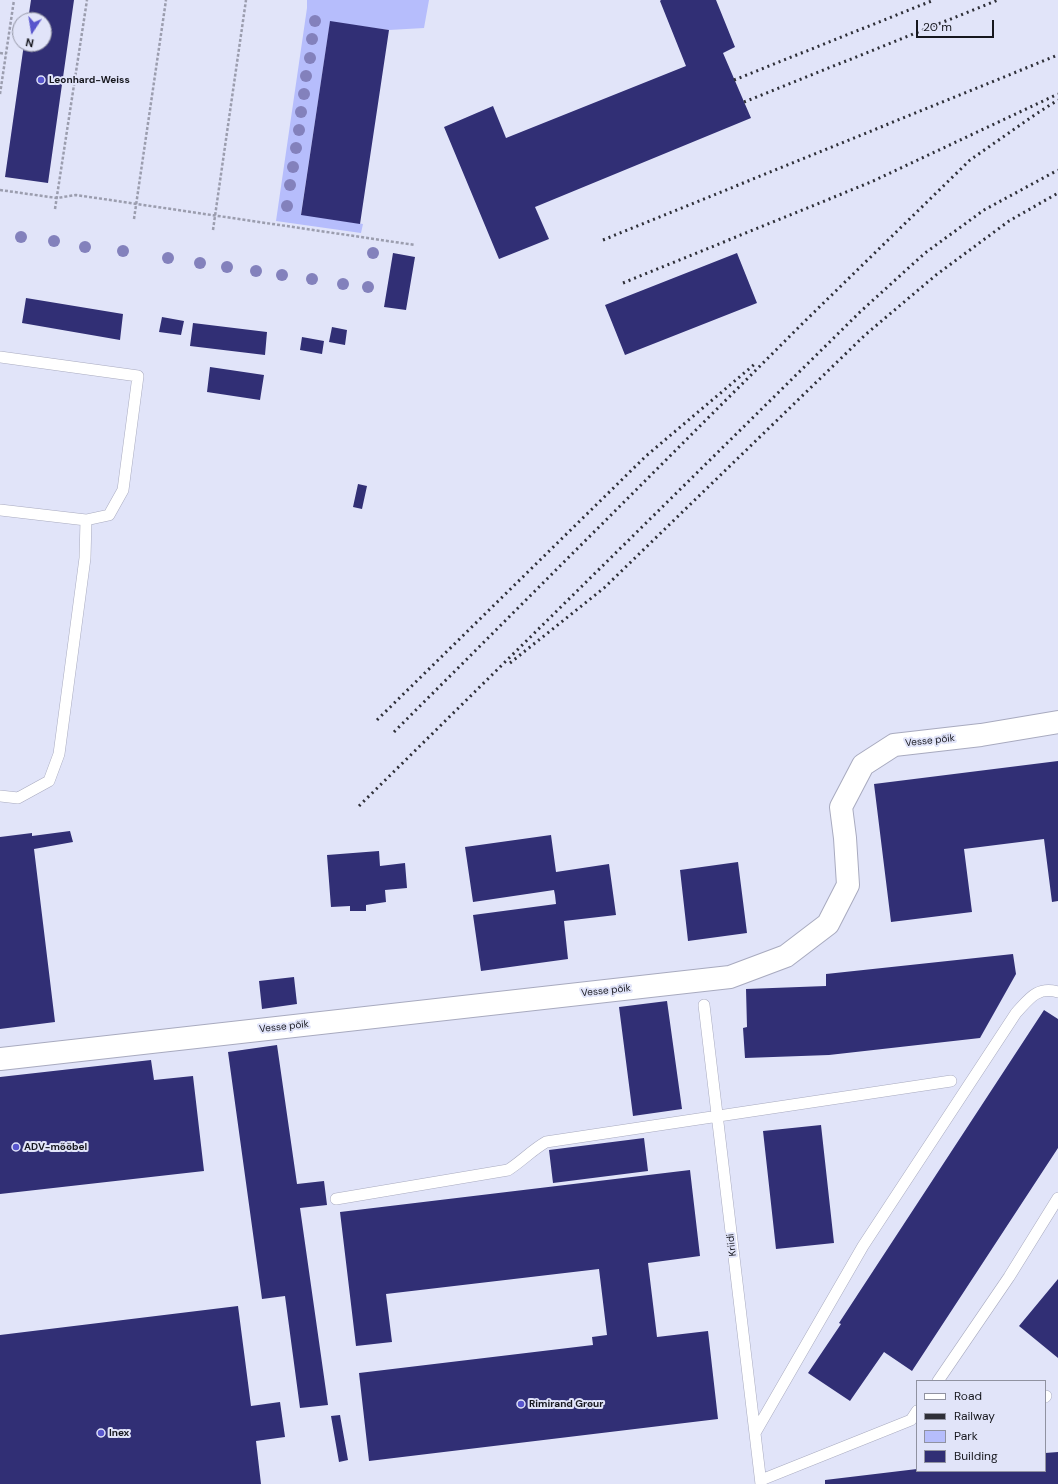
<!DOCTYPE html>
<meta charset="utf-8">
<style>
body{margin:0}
#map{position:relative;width:1058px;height:1484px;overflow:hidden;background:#e1e4f9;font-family:"DM Sans",sans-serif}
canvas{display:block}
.legend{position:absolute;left:916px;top:1380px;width:130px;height:92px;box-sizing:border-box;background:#e1e4f9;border:1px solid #9092a1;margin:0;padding:5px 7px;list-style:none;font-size:12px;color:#16171e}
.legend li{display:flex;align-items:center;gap:8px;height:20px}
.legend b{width:20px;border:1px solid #9092a1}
.north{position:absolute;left:12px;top:12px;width:40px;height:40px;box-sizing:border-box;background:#e1e4f9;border:1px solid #9092a1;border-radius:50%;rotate:192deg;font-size:11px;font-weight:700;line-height:16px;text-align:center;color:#16171e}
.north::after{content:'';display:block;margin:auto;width:14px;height:18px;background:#5855cd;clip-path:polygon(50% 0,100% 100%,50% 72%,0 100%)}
.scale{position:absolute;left:916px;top:20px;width:78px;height:18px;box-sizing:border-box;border:2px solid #16171e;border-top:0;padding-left:5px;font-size:12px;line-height:14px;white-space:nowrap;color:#16171e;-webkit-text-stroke:3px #e1e4f9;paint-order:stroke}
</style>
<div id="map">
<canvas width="1058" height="1484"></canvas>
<ul class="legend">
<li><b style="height:5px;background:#fff"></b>Road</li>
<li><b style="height:5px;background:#2e2f38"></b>Railway</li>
<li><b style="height:11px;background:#b6bdfc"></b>Park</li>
<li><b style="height:11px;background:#312f75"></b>Building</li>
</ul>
<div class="north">N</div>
<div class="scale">20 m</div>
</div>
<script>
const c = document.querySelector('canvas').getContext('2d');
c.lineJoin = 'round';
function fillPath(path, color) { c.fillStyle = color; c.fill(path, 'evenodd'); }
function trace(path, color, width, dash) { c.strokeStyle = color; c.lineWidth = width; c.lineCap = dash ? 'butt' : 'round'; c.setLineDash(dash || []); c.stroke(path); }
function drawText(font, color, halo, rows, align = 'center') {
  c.font = font + ' "DM Sans",sans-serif'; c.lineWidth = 4; c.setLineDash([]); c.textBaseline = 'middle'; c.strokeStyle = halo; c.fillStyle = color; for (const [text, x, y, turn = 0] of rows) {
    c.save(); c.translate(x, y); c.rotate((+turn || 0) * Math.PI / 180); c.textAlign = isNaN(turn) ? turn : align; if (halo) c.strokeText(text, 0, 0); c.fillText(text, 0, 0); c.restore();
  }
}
fillPath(new Path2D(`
 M 307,0 L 429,0 L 424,28 L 389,30 L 330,22 L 301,214 L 363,224 L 361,233 L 276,221 L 307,8 Z`), '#b6bdfc');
fillPath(new Path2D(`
 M 31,0 L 74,0 L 48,183 L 5,177 L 24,44 L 44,44 L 44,20 L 28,20 Z
 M 661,0 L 716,0 L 735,47 L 723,53 L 751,118 L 535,207 L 549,239 L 499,259 L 444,127 L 493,106 L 506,138 L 686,66 L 660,1 Z
 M 330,21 L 389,30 L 360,224 L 301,215 Z
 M 393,253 L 415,257 L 406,310 L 384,307 Z
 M 737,253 L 757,303 L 625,355 L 605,305 Z
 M 26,298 L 123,314 L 120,340 L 22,323 Z
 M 162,317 L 184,321 L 181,335 L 159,332 Z
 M 193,323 L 267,332 L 265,355 L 190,346 Z
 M 332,327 L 347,330 L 345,345 L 329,342 Z
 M 302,337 L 324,341 L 322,354 L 300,350 Z
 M 210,367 L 264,375 L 260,400 L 207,392 Z
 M 358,484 L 367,486 L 362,509 L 353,507 Z
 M 1058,761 L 1058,901 L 1052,902 L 1044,839 L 964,849 L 972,912 L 891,922 L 874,784 Z
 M 70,831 L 73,842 L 34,849 L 55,1022 L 0,1029 L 0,837 L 32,833 L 32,836 Z
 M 551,835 L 556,872 L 609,864 L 616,915 L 564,921 L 568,959 L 481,971 L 473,915 L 556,904 L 555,895 L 554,890 L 473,902 L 465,847 Z
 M 379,851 L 380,866 L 405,863 L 407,888 L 385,890 L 386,902 L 366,905 L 366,911 L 350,911 L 350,906 L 331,907 L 327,855 Z
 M 738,862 L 747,933 L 688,941 L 680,870 Z
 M 1013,954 L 1016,974 L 980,1038 L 829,1055 L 745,1058 L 743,1028 L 747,1027 L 746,989 L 826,986 L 826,974 Z
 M 294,977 L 297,1004 L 262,1009 L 259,981 Z
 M 667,1001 L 682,1109 L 633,1116 L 619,1007 Z
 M 1044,1010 L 1058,1019 L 1058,1148 L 912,1371 L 884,1352 L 850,1401 L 808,1373 L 841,1324 L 839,1323 Z
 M 277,1045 L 297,1184 L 324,1181 L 327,1205 L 300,1208 L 328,1405 L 300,1408 L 285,1296 L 262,1299 L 228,1052 Z
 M 151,1060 L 154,1080 L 193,1076 L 204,1171 L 0,1194 L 0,1077 Z
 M 821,1125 L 834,1243 L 776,1249 L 763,1131 Z
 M 644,1138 L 648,1171 L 553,1183 L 549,1150 Z
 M 690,1170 L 700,1256 L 648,1263 L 657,1337 L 708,1331 L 718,1419 L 369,1461 L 359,1373 L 593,1345 L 592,1337 L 607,1335 L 599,1269 L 386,1294 L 392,1342 L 356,1346 L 340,1212 Z
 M 1058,1279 L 1058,1358 L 1019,1326 Z
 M 238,1306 L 251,1406 L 280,1402 L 285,1437 L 256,1441 L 261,1484 L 0,1484 L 0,1335 Z
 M 340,1415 L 348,1460 L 339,1462 L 331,1416 Z
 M 1058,1452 L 1058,1484 L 825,1484 L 825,1480 L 917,1469 L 917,1471 L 1045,1471 L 1045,1453 Z`), '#312f75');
const lane = new Path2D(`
 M 0,357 L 138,376 L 123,490 L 109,515 L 86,520 L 0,510
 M 0,796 L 18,798 L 49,781 L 59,754 L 85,558 L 86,520
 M 704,1005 L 761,1484
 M 336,1199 L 508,1170 C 522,1161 532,1150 546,1142 L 951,1081
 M 938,1381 L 1009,1277 L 1058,1198
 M 1045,1397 L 1046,1396
 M 755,1433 L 863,1246 L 1016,1013 C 1029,999 1037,986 1058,992
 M 761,1480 L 911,1420 L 917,1411`);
const street = new Path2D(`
 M 0,1059 L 730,977 L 786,956 L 828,924 L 848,885 L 845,838 L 841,807 L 863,765 L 894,745 L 981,735 L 1058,722`);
trace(lane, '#a8aabf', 12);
trace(street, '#a8aabf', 24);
trace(new Path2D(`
 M 0,53 L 6,54
 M 0,94 L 14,0
 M 0,190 L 57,198 L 76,195 L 415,245
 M 55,209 L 87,0
 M 134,219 L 166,0
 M 213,230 L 246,0`), '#9b9dae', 2.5, [3, 2]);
trace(lane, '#fff', 11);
trace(street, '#fff', 22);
trace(new Path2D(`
 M 734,80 L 934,0
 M 744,102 L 998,0
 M 603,240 L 1058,55
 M 623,283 L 871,182 L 1058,94
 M 510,663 L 604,588 L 865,335 L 936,275 L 1009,221 L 1058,193
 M 377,720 L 646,456 L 756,363
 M 394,732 L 803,323 L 970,160 L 1036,114 L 1058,100
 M 359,806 L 860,312 L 925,253 L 984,210 L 1058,170`), '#2e2f38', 3, [2, 4]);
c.fillStyle = '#8381bc';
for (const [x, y] of [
 [315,21],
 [312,39],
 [310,58],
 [306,76],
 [304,94],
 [301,112],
 [299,130],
 [296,148],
 [293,167],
 [290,185],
 [287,206],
 [21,237],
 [54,241],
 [85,247],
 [123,251],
 [373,253],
 [168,258],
 [200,263],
 [227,267],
 [256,271],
 [282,275],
 [312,279],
 [343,284],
 [368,287]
]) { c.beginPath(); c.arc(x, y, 6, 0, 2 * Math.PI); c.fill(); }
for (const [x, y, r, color] of [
 [41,80,4,"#5855cd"],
 [16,1147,4,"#5855cd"],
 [521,1404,4,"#5855cd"],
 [101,1433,4,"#5855cd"]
]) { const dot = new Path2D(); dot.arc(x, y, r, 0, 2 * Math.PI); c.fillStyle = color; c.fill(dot); trace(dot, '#e1e4f9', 1.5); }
drawText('bold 10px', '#16171e', '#e1e4f9', [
 ["Leonhard-Weiss",49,80],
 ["ADV-mööbel",24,1147],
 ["Rimirand Grour",529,1404],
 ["Inex",109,1433]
], 'left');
drawText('10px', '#16171e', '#e1e4f9', [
 ["Vesse põik",930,741,-6],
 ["Vesse põik",606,991,-6],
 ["Vesse põik",284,1027,-6],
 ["Kriidi",732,1245,-97]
]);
</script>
